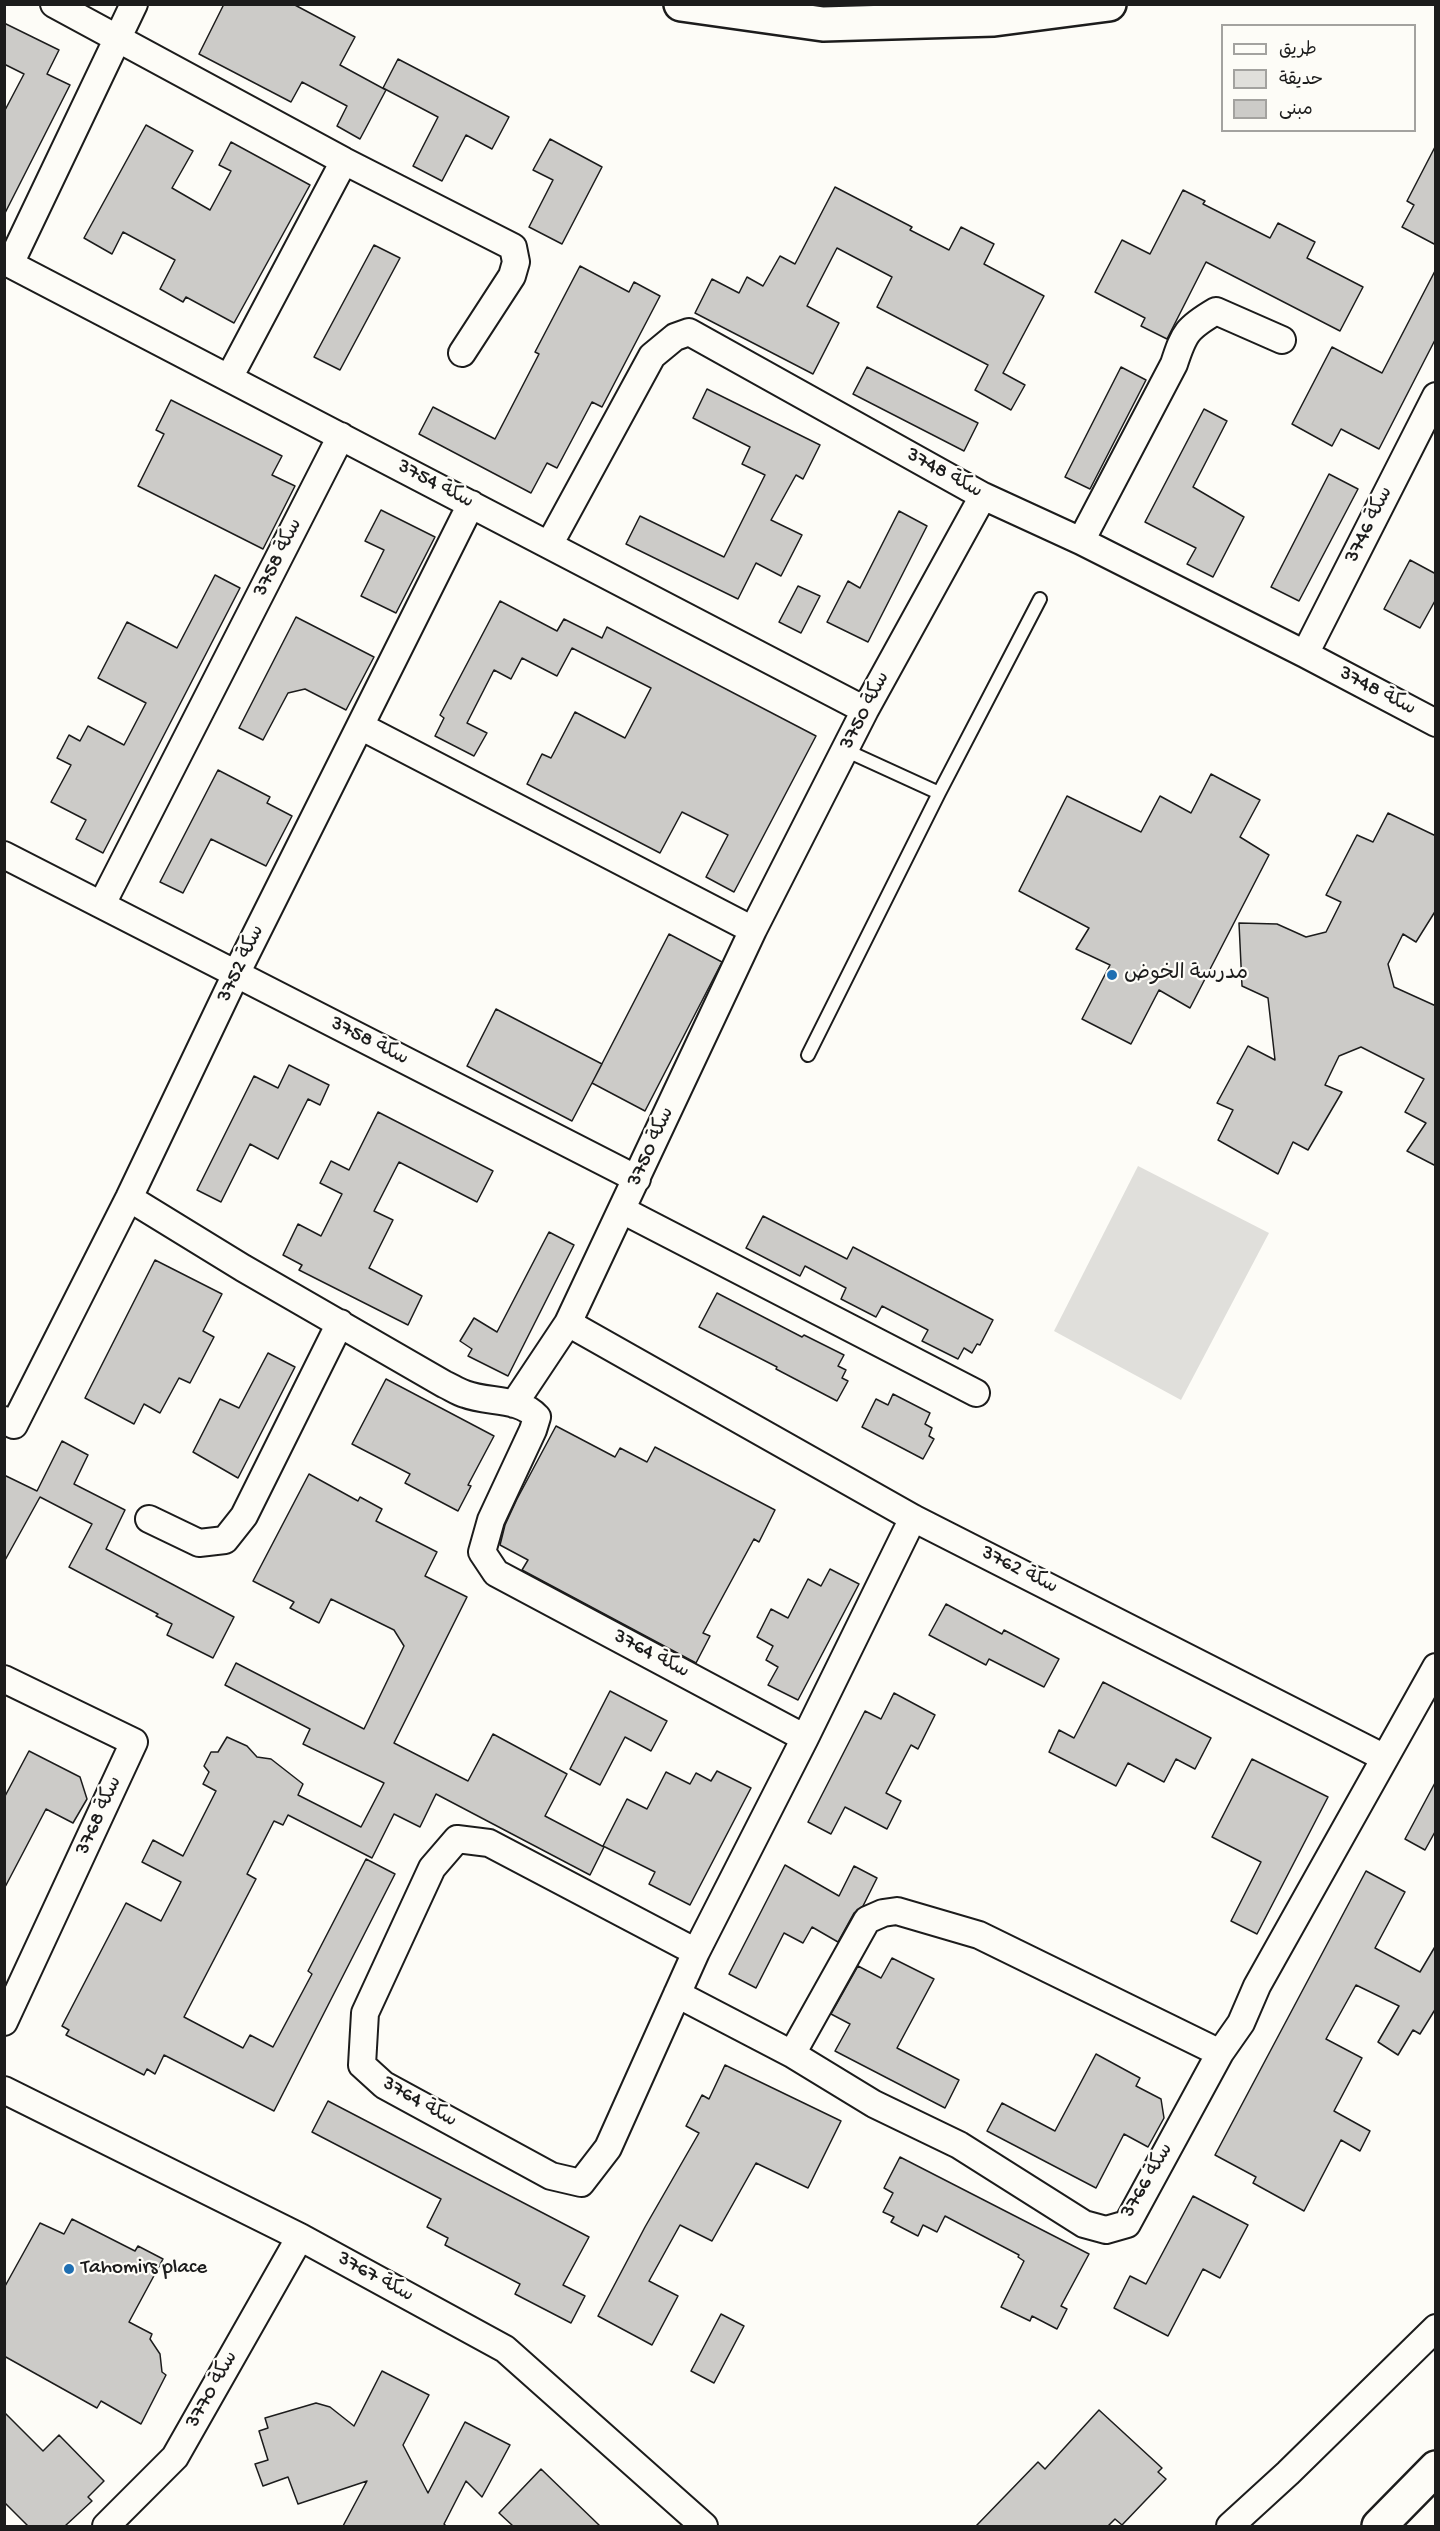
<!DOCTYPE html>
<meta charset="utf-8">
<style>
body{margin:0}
#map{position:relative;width:1440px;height:2531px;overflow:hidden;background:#fdfcf7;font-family:"Gochi Hand","Playpen Sans Arabic",sans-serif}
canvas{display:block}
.frame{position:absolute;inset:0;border:6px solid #1c1c1c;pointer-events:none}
.legend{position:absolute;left:1221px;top:24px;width:195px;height:108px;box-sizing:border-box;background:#fdfcf7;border:2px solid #a3a29f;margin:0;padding:8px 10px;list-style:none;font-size:18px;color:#1c1c1c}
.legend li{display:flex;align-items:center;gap:12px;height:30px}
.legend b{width:30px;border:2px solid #a3a29f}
</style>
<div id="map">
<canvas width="1440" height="2531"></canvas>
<div class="frame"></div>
<ul class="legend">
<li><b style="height:8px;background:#fdfcf7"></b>طريق</li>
<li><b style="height:16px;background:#e0dfdb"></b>حديقة</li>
<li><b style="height:16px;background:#cccbc8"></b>مبنى</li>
</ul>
</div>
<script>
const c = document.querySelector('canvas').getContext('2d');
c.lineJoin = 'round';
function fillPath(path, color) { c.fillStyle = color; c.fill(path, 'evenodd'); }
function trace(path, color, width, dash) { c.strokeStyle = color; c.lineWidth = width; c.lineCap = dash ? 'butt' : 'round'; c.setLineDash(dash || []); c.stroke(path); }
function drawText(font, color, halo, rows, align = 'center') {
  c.font = font + ' "Gochi Hand","Playpen Sans Arabic",sans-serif'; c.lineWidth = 4.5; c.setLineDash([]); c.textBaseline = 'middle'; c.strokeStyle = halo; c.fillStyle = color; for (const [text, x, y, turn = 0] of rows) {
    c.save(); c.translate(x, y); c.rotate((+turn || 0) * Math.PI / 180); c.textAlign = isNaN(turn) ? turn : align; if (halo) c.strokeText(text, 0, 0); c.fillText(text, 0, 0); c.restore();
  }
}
fillPath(new Path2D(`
 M 1138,1166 L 1269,1233 L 1181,1400 L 1054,1331 Z`), '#e0dfdb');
const building = new Path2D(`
 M 224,4 L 293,4 L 355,37 L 340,65 L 386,90 L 360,139 L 337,126 L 347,106 L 302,82 L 291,102 L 199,54 Z
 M 4,23 L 59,50 L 47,74 L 70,85 L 4,215 L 4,112 L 24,74 L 4,64 Z
 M 398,59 L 509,117 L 492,149 L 466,135 L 442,181 L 413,166 L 438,117 L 383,88 Z
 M 146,125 L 193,151 L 172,188 L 210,210 L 231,171 L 219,165 L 231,142 L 310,185 L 234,323 L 186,297 L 183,302 L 160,289 L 175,260 L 123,232 L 112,254 L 84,238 Z
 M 550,139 L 602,167 L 562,244 L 529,227 L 553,180 L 533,170 Z
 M 1436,145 L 1436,245 L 1402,227 L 1414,205 L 1407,201 Z
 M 835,187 L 912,227 L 910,230 L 949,250 L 961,227 L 994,244 L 984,264 L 1044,296 L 1003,373 L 1025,385 L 1011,410 L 975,390 L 988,365 L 877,307 L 892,277 L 837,248 L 807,306 L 839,323 L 813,374 L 695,313 L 712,279 L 739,293 L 747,277 L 763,286 L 780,256 L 795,264 Z
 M 1183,190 L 1205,201 L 1203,204 L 1270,238 L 1278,223 L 1315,242 L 1307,258 L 1363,287 L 1340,331 L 1206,262 L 1167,339 L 1141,326 L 1145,318 L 1095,292 L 1122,240 L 1150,254 Z
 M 374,245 L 400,258 L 340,370 L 314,357 Z
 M 580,266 L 629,292 L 634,282 L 660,296 L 602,407 L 592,402 L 557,468 L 547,463 L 531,493 L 419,434 L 433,407 L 495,439 L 539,354 L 535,352 Z
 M 1436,269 L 1436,338 L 1379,449 L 1341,429 L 1332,446 L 1292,424 L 1332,347 L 1382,373 Z
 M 867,367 L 978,423 L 964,451 L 853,394 Z
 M 1121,367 L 1146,380 L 1090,489 L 1065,477 Z
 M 707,389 L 820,445 L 803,479 L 796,475 L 771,520 L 802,535 L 781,576 L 756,563 L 738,599 L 626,544 L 640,516 L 724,557 L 765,475 L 742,464 L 750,447 L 693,418 Z
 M 171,400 L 282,456 L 272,475 L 295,486 L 263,549 L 138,486 L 164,434 L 156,430 Z
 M 1204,409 L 1227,421 L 1193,487 L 1244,517 L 1213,577 L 1187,564 L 1196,548 L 1145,522 Z
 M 1329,474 L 1358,489 L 1299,601 L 1271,587 Z
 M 381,510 L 435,537 L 396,613 L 361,596 L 384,550 L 365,541 Z
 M 899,511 L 927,526 L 868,642 L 827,622 L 848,581 L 860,588 Z
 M 1410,560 L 1436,574 L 1436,599 L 1420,628 L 1384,609 Z
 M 215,575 L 240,588 L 103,853 L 76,839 L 86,820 L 51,802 L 71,765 L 57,758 L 69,735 L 80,741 L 88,726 L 124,745 L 146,703 L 98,678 L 127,622 L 177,648 Z
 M 798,586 L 820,596 L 801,633 L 779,622 Z
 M 500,601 L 557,631 L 564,619 L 602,638 L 607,627 L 816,736 L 734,892 L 706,877 L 728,835 L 682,812 L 660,853 L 527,784 L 542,754 L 551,758 L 575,712 L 625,738 L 651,688 L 572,648 L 557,676 L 522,658 L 511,679 L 494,670 L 467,723 L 487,733 L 474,756 L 435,736 L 444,718 L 440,715 Z
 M 296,617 L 374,657 L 346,710 L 305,689 L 288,693 L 263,740 L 239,728 Z
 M 218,770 L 270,797 L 267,803 L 292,816 L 266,866 L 211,839 L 183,893 L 160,882 Z
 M 1211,774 L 1260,800 L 1240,837 L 1269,855 L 1190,1008 L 1159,990 L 1131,1044 L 1082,1019 L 1110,965 L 1076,949 L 1089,928 L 1019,891 L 1067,796 L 1141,832 L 1160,796 L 1191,813 Z
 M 1388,813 L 1436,836 L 1436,910 L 1416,942 L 1403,934 L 1388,964 L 1394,987 L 1436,1006 L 1436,1166 L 1407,1151 L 1426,1123 L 1405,1112 L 1424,1079 L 1361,1047 L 1339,1056 L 1325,1085 L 1342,1092 L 1308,1150 L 1293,1142 L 1278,1174 L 1218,1140 L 1233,1110 L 1217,1103 L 1248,1046 L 1275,1060 L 1268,998 L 1242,986 L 1239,923 L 1277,924 L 1306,937 L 1326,932 L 1341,902 L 1326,895 L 1357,835 L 1373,842 Z
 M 669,934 L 722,962 L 645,1111 L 592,1083 Z
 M 496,1009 L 602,1064 L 572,1121 L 467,1066 Z
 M 289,1065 L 329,1085 L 320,1105 L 308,1099 L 278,1159 L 250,1144 L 221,1202 L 197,1190 L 254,1076 L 278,1088 Z
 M 378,1112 L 493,1171 L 477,1202 L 399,1162 L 374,1211 L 393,1220 L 369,1268 L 422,1296 L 408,1325 L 299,1270 L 302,1265 L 283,1255 L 298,1224 L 321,1236 L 342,1194 L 320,1183 L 331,1161 L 349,1170 Z
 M 763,1216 L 847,1259 L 853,1247 L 993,1320 L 980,1345 L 977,1344 L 972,1353 L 964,1348 L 958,1359 L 922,1341 L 928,1330 L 882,1306 L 876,1317 L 841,1299 L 846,1288 L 805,1266 L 800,1276 L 746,1248 Z
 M 549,1232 L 574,1245 L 508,1376 L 468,1356 L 472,1349 L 460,1341 L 474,1318 L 497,1332 Z
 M 155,1260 L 222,1294 L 203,1331 L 214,1337 L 190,1383 L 179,1378 L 160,1413 L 144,1404 L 134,1424 L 85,1398 Z
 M 717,1293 L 802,1337 L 804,1335 L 844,1355 L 838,1366 L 846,1370 L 842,1378 L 848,1381 L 837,1401 L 776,1369 L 777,1367 L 699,1327 Z
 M 268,1353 L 295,1367 L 238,1478 L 193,1452 L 220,1399 L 239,1408 Z
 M 386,1379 L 494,1436 L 468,1485 L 471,1486 L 458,1511 L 405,1483 L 410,1474 L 352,1444 Z
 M 893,1394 L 930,1413 L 925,1424 L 932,1428 L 929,1436 L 934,1439 L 923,1459 L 862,1427 L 876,1399 L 888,1405 Z
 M 556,1426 L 615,1457 L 620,1448 L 647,1462 L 655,1447 L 775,1510 L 759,1542 L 754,1539 L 703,1633 L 710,1636 L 696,1663 L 522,1570 L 528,1560 L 500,1545 L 505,1525 L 517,1499 Z
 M 62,1441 L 88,1455 L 74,1484 L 125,1510 L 106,1549 L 234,1617 L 213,1658 L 167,1635 L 172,1624 L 156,1616 L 158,1614 L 69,1567 L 92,1524 L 40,1497 L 4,1562 L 4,1475 L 37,1491 Z
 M 309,1474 L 358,1501 L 360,1497 L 382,1509 L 376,1521 L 437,1552 L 425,1576 L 467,1597 L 394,1743 L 468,1781 L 493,1734 L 567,1774 L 545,1816 L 604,1847 L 590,1875 L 436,1794 L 420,1827 L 394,1814 L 372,1858 L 288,1815 L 283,1825 L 274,1821 L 247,1874 L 256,1879 L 184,2017 L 243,2048 L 250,2035 L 273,2047 L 312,1974 L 308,1971 L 366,1859 L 395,1874 L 274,2111 L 164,2055 L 155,2074 L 147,2069 L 144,2075 L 66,2035 L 69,2030 L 62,2026 L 126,1903 L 161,1921 L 181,1882 L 142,1862 L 153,1840 L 183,1856 L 216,1791 L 203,1784 L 209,1772 L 204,1766 L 211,1752 L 218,1752 L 227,1737 L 247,1746 L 257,1757 L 271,1759 L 303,1784 L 298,1795 L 361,1827 L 384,1783 L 303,1744 L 310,1729 L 225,1685 L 236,1663 L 364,1729 L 404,1646 L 394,1630 L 331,1599 L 319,1623 L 290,1608 L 294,1602 L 253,1581 Z
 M 830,1569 L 859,1584 L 798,1700 L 768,1685 L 778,1667 L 766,1660 L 773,1646 L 757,1637 L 771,1609 L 788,1618 L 808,1579 L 821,1586 Z
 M 946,1604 L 1002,1634 L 1004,1630 L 1059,1659 L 1044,1687 L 989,1659 L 986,1665 L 929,1635 Z
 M 1103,1682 L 1211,1738 L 1195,1769 L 1176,1759 L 1164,1782 L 1128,1763 L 1116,1786 L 1049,1752 L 1059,1730 L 1074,1738 Z
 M 610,1691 L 667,1721 L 651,1751 L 625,1737 L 600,1785 L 570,1769 Z
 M 894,1693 L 935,1715 L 918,1749 L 911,1745 L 886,1793 L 901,1801 L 887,1829 L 845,1807 L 831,1834 L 808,1822 L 865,1711 L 881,1719 Z
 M 29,1751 L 80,1777 L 87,1799 L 73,1823 L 46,1809 L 4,1889 L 4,1798 Z
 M 1252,1759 L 1328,1797 L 1257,1934 L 1231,1921 L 1261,1862 L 1212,1837 Z
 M 717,1771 L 751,1788 L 690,1905 L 649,1884 L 655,1872 L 603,1846 L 627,1799 L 647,1809 L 666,1772 L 690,1784 L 696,1773 L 711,1781 Z
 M 1436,1781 L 1436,1830 L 1425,1850 L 1405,1839 Z
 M 785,1865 L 839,1896 L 854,1866 L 877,1878 L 863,1906 L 854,1913 L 838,1942 L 812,1927 L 803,1943 L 784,1933 L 756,1988 L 729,1974 Z
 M 1366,1871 L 1405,1892 L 1375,1948 L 1420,1972 L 1436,1945 L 1436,2008 L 1420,2034 L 1413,2030 L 1398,2055 L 1378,2042 L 1399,2006 L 1356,1985 L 1326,2039 L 1362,2058 L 1334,2111 L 1370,2131 L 1360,2151 L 1341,2140 L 1304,2211 L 1253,2183 L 1256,2177 L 1215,2155 Z
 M 892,1958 L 934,1979 L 897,2048 L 959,2080 L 945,2108 L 835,2051 L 850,2024 L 831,2014 L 858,1966 L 881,1978 Z
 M 1096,2054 L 1140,2078 L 1136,2086 L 1161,2099 L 1164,2118 L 1148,2147 L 1124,2134 L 1096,2188 L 987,2131 L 1002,2103 L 1055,2131 Z
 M 725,2065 L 841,2121 L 808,2188 L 756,2163 L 712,2241 L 680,2225 L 649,2281 L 678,2296 L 652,2345 L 598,2316 L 645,2227 L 699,2133 L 686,2126 L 702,2095 L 709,2099 Z
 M 328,2101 L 589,2237 L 563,2285 L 585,2296 L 571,2323 L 515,2294 L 520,2284 L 445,2245 L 448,2238 L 427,2227 L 441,2199 L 312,2132 Z
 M 900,2157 L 1089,2254 L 1061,2306 L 1067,2309 L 1057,2329 L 1032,2316 L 1030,2321 L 1001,2307 L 1024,2261 L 1018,2257 L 1019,2255 L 945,2216 L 937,2232 L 923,2225 L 918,2236 L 891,2222 L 894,2217 L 883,2212 L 893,2193 L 884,2188 Z
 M 1193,2196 L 1248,2225 L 1220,2278 L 1203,2269 L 1168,2336 L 1114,2308 L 1130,2276 L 1146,2284 Z
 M 72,2219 L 135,2251 L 138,2246 L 163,2259 L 129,2322 L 152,2334 L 150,2339 L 160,2354 L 162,2372 L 166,2375 L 141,2424 L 101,2401 L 97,2408 L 4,2356 L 4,2288 L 40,2223 L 64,2234 Z
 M 721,2314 L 744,2326 L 714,2383 L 691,2371 Z
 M 382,2371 L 429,2395 L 403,2445 L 428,2493 L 465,2422 L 510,2445 L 482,2497 L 466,2481 L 444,2524 L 446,2526 L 343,2526 L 367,2481 L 298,2504 L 288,2477 L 263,2486 L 255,2464 L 268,2460 L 259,2431 L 268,2428 L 265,2418 L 316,2403 L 330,2407 L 354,2426 Z
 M 1099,2410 L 1162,2468 L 1158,2472 L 1166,2479 L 1122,2525 L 1115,2519 L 1108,2526 L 976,2526 L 1038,2462 L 1045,2469 Z
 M 4,2412 L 43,2451 L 59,2435 L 104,2481 L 88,2497 L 92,2501 L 65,2526 L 28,2526 L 4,2502 Z
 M 541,2469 L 600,2526 L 513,2526 L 499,2513 Z`);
fillPath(building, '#cccbc8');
trace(building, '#1c1c1c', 1.5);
const lane = new Path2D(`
 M 845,750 L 939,793
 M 808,1055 L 939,793 L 1040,599`);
const street = new Path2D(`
 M 54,4 L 344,161 L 513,247 L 516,262 L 512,276 L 462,353
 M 4,261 L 865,710
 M 10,264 L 134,4
 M 229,378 L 344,161
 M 1081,541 L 1174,364 C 1184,333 1187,328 1216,311 L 1282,340
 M 549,545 L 652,356 L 675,337 L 689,332 L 983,496 L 1081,541 L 1305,654 L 1436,723
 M 1305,654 L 1436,396
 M 360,726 L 753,930
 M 4,855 L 637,1179
 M 102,904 L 341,436
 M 129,1198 L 243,1268 L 444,1384 C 451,1387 458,1392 465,1394 C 488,1403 519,1397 537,1417 L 533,1430 L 491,1520 L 482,1552 L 496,1573 L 805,1738
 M 622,1210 L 976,1393
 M 568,1323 L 913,1518 L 1385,1758
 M 514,1404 L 568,1323 L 753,930 L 865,710 L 983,496
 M 4,1420 L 14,1425 L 129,1198 L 236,974 L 471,504
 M 149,1519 L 199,1543 L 225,1540 L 244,1516 L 340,1323
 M 4,1679 L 134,1742 L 4,2022
 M 696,1952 L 489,1843 L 457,1839 L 432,1868 L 365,2013 L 362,2065 L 384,2085 L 551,2176 L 581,2183 L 608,2148 L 696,1952 L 805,1738 L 913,1518
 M 677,1994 L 792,2054 L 874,2104 L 959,2145 L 1084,2224 L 1106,2230 L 1127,2224 L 1220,2053 L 1241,2023 L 1257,1986 L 1436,1667
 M 792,2054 L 867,1920 L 883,1913 L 897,1911 L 979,1935 L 1220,2053
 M 4,2090 L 300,2237 L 505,2349 L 704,2526
 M 106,2526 L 175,2457 L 300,2237
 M 1230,2526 L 1288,2473 L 1436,2328`);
const secondary = new Path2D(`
 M 681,4 L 823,24 L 994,19 L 1109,4`);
const primary = new Path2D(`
 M 1379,2526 L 1436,2468`);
trace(lane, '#1c1c1c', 16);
trace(street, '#1c1c1c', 30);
trace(secondary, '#1c1c1c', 38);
trace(primary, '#1c1c1c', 38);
trace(lane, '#fdfcf7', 12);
trace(street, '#fdfcf7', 26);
trace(secondary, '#fdfcf7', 33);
trace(primary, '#fdfcf7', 33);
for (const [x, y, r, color] of [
 [1112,975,6,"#1f6fb2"],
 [69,2269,6,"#1f6fb2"]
]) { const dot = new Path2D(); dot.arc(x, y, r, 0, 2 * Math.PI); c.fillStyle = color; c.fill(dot); trace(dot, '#fdfcf7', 2); }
drawText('21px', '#1c1c1c', '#fdfcf7', [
 ["سكة 3748",944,474,29],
 ["سكة 3754",435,485,28],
 ["سكة 3746",1370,525,-63],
 ["سكة 3758",279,558,-63],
 ["سكة 3748",1377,692,28],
 ["سكة 3750",866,711,-62],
 ["سكة 3752",242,964,-64],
 ["سكة 3758",369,1042,27],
 ["سكة 3750",652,1147,-65],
 ["سكة 3762",1019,1571,27],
 ["سكة 3764",651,1655,28],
 ["سكة 3768",100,1816,-65],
 ["سكة 3764",419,2103,30],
 ["سكة 3766",1148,2181,-59],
 ["سكة 3767",375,2278,29],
 ["سكة 3770",213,2390,-60]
]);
drawText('21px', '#1c1c1c', '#fdfcf7', [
 ["مدرسة الخوض",1124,975],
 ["Tahomirs place",81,2269]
], 'left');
</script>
